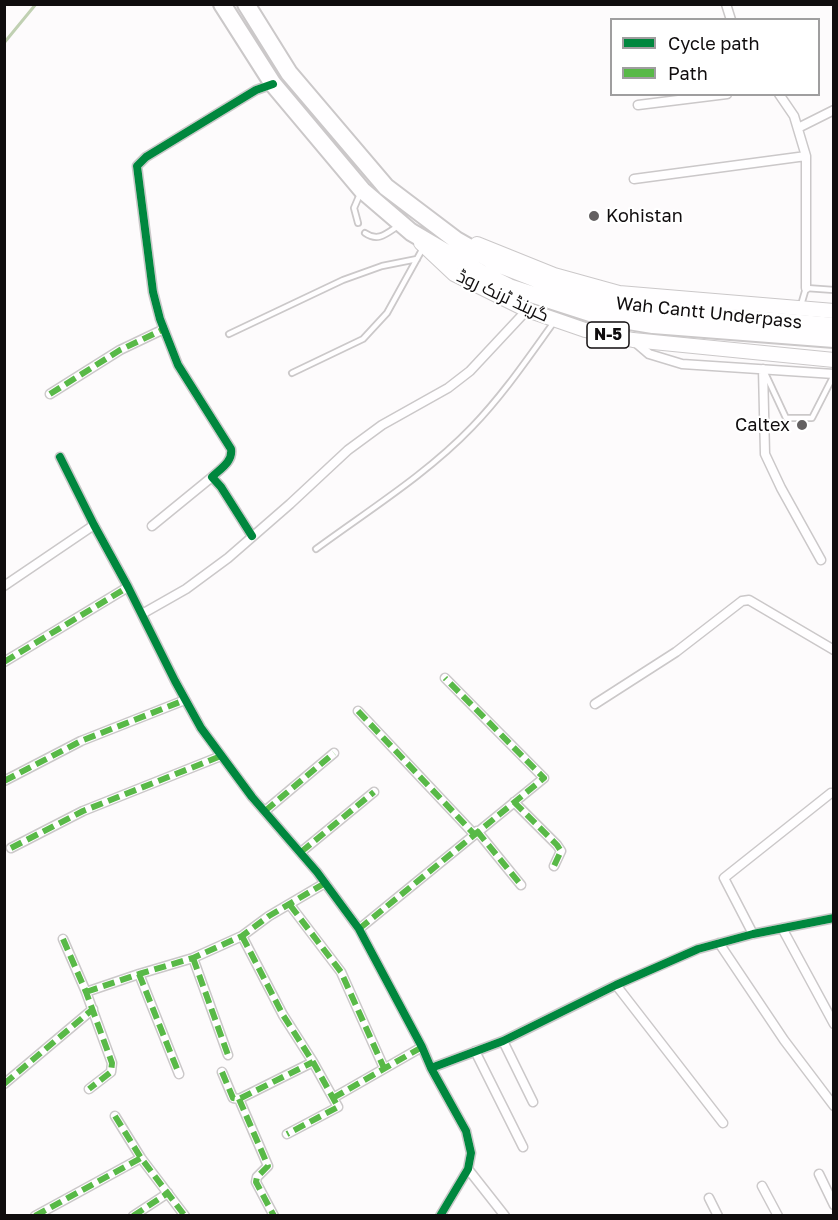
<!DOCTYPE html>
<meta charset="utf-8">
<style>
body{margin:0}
#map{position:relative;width:838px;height:1220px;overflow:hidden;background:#fdfbfc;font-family:"Golos Text",sans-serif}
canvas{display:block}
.frame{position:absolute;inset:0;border:6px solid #100d0e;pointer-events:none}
.legend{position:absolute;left:610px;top:18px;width:210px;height:78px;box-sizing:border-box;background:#fff;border:2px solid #9f9e9f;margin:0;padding:8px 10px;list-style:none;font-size:18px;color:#100d0e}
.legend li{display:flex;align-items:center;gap:12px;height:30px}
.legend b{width:30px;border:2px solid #9f9e9f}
</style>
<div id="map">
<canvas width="838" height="1220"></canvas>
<div class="frame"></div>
<ul class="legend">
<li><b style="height:8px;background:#00873e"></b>Cycle path</li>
<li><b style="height:8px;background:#58b947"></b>Path</li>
</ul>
</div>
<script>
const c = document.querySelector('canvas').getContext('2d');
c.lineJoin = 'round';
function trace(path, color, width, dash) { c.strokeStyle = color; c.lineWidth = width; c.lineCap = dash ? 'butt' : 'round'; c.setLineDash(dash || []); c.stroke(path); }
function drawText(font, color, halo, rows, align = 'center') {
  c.font = font + ' "Golos Text",Cairo,sans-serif'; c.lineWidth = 4.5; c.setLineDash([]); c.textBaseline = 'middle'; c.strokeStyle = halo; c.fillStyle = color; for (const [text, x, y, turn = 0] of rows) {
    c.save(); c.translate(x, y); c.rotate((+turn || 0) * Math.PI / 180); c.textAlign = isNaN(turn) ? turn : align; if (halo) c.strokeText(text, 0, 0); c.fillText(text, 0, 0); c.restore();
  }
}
trace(new Path2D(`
 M 4,43 L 36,4`), '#c0d0b2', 3);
const lane = new Path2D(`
 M 358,223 L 354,208 L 360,194
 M 365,233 C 378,242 386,234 398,226
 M 801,305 L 806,288 L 834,290
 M 229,334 L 343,280 L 382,266 L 417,259
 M 292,373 L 363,339 L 387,313 L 423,248
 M 765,373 L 786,418 L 812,418 L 834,375
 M 316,549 C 369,510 427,474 472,427 C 503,395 528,358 554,322`);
const street = new Path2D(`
 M 726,4 L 731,20
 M 779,94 L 794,116 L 806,156 L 806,288
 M 638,105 L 727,94
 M 798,128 L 834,110
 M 634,179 L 806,156
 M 635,342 L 649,354 L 682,364 L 834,374
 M 763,369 L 765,454 L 781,488 L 821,560
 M 50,394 L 120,350 L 164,329
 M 60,457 L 94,525 L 128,587 L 175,681 L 201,728 L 252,797 L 317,872 L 359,929 L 422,1047 L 431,1068 L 466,1131 L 471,1153 L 468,1169 L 440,1216
 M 152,526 L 212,477
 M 252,536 L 221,487 L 212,477 C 220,469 233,462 231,449 L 178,365 L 160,319 L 153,292 L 137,166 L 146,157 L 256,90 L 273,84
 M 4,586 L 94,525
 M 142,614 L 186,589 L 228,558 L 290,504 L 348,450 L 382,425 L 448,388 L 470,371 L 527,310
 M 4,662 L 128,587
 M 595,704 L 676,652 L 742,601 L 749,600 L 834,650
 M 358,711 L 474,834
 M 4,781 L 81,741 L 185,700
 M 514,802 L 557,845 L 561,851 L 554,866
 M 265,811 L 334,753
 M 477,831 L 521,885
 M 11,848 L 83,811 L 221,756
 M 301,852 L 374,792
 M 290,905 L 341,972 L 384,1068
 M 782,928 L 834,1024
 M 359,929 L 544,778 L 445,678
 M 753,934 L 724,878 L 831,793
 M 242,936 L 283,1015 L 313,1062 L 338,1107 L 287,1134
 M 63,939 L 86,992 L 112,1063 L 111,1072 L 89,1089
 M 719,943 L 784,1040 L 834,1106
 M 193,958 L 228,1055
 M 139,974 L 179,1074
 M 616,985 L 723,1123
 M 86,992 L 139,974 L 193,958 L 242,936 L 269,916 L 325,883
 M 503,1041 L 533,1102
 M 475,1051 L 523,1147
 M 431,1068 L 503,1041 L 616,985 L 698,949 L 753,934 L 834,918
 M 222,1072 L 233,1098 L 239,1099 L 313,1062
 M 4,1084 L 93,1009
 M 333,1098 L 422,1047
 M 239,1099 L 268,1166 L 257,1177 L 256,1182 L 274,1216
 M 115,1116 L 141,1158 L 185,1216
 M 468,1169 L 505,1216
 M 819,1174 L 834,1205
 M 762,1186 L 778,1216
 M 709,1198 L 718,1216
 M 35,1216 L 141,1158
 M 133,1216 L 168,1193`);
const primary = new Path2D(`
 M 421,243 L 454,274 L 527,310 L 585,330 L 633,340 L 834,360
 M 477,244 L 554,275 L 619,293 L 834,311`);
const highway = new Path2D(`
 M 222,4 L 273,84 L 362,190 L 411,232 L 481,273 L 509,287 L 599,316 L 653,325 L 834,339
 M 246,4 L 289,73 L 386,187 L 456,240 L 498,264 L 549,284 L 597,300 L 640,309 L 834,326`);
trace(lane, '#cbc8c9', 8);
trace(street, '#cbc8c9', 11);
trace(primary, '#cbc8c9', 16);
trace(highway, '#cbc8c9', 20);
trace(lane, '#fffeff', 4.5);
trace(street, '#fffeff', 8);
trace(primary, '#fffeff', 14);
trace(highway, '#fffeff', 16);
trace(new Path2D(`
 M 50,394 L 120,350 L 164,329
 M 4,662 L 128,587
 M 358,711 L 474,834
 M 4,781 L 81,741 L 185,700
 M 514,802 L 557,845 L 561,851 L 554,866
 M 265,811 L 334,753
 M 477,831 L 521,885
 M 11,848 L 83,811 L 221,756
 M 301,852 L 374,792
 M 290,905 L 341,972 L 384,1068
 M 359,929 L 544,778 L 445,678
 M 242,936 L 283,1015 L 313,1062 L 338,1107 L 287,1134
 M 63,939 L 86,992 L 112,1063 L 111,1072 L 89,1089
 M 193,958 L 228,1055
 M 139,974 L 179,1074
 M 86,992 L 139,974 L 193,958 L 242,936 L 269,916 L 325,883
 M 222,1072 L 233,1098 L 239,1099 L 313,1062
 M 4,1084 L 93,1009
 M 333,1098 L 422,1047
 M 239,1099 L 268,1166 L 257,1177 L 256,1182 L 274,1216
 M 115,1116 L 141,1158 L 185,1216
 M 35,1216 L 141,1158
 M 133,1216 L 168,1193`), '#58b947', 6, [12, 6]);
trace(new Path2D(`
 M 60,457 L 94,525 L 128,587 L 175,681 L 201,728 L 252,797 L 317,872 L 359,929 L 422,1047 L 431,1068 L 466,1131 L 471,1153 L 468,1169 L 440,1216
 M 252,536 L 221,487 L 212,477 C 220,469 233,462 231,449 L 178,365 L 160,319 L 153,292 L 137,166 L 146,157 L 256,90 L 273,84
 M 431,1068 L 503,1041 L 616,985 L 698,949 L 753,934 L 834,918`), '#00873e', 8);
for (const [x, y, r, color] of [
 [594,216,6,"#636061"],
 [802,425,6,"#636061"]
]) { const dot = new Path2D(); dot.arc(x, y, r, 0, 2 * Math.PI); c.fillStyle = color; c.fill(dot); trace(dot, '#fff', 2); }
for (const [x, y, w] of [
 [608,335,42]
]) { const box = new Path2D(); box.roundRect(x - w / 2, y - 13, w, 26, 4.5); c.fillStyle = '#fff'; c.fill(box); trace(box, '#100d0e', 1.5); }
drawText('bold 16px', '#100d0e', null, [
 ["N-5",608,335]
]);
drawText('18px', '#100d0e', '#fff', [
 ["Kohistan",606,216],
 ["Caltex",790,425,"right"]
], 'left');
drawText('18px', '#100d0e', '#fff', [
 ["گرینڈ ٹرنک روڈ",503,296,25],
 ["Wah Cantt Underpass",709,313,6]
]);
</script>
